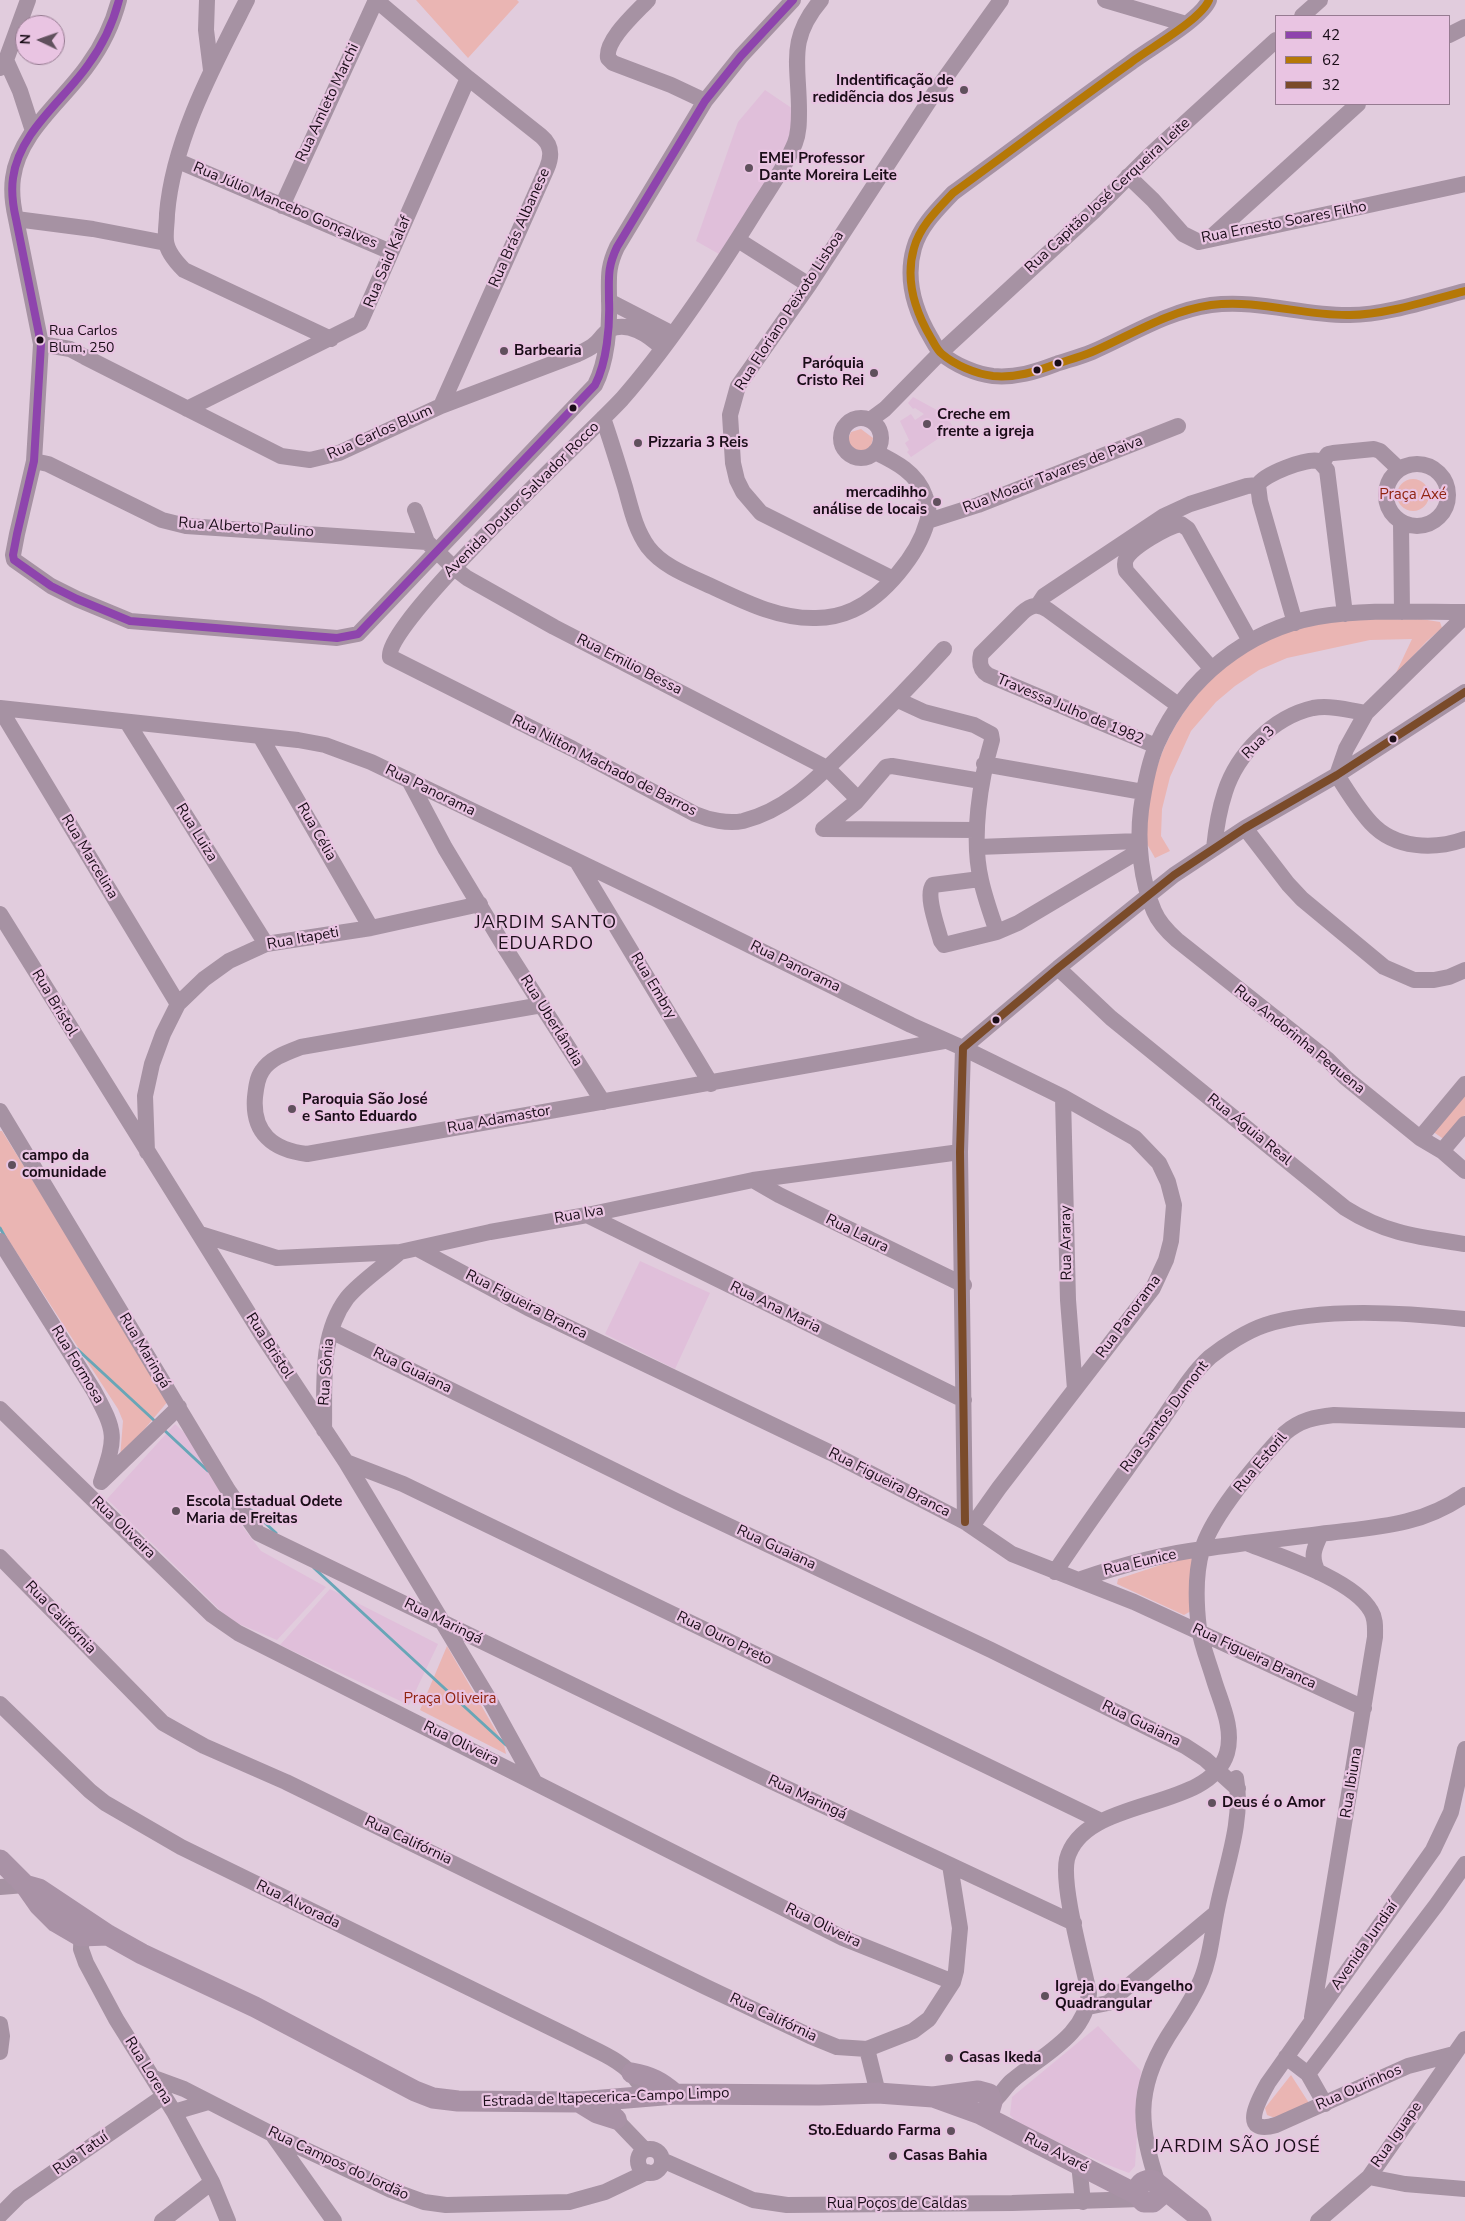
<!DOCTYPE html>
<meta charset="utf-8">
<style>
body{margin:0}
#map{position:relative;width:1465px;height:2221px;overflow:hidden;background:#e1ccdd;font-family:"Nunito Sans",sans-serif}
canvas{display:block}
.legend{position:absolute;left:1275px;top:15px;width:175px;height:90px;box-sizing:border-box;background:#e9c4e2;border:1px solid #967b91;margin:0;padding:6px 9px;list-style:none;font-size:15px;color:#1a0d18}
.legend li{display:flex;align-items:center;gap:10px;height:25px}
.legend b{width:25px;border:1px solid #967b91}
.north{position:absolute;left:15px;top:15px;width:50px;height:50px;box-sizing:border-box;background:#e9c4e2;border:1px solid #967b91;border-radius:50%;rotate:273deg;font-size:14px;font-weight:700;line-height:20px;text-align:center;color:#1a0d18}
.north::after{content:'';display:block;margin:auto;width:18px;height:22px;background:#60505d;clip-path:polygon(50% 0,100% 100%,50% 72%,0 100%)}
</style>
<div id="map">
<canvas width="1465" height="2221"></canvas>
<ul class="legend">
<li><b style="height:6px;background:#8e44ad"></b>42</li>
<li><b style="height:6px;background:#b57807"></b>62</li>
<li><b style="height:6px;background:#7a4b2a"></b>32</li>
</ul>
<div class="north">N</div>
</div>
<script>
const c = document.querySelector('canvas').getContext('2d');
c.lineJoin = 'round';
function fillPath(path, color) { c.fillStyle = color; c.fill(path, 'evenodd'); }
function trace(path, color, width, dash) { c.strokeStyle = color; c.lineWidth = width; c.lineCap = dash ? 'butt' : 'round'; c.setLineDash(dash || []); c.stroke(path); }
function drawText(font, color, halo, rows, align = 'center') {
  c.font = font + ' "Nunito Sans",sans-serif'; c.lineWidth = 4.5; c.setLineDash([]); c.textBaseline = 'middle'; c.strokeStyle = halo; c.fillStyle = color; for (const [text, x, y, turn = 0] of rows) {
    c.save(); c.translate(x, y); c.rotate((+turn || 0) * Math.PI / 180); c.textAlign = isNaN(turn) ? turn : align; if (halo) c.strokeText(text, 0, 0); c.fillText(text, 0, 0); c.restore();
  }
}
fillPath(new Path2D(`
 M 765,90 L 796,111 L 782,160 L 719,254 L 696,241 L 738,122 Z
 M 913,397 L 944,414 L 954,428 L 911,457 L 907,452 L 909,450 L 905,443 L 909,440 L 900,421 L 911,414 L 915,420 L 924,414 L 915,408 L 913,409 L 908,403 Z
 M 640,1261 L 710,1293 L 675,1369 L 605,1334 Z
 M 175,1424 L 191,1439 L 239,1522 L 261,1551 L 326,1587 L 277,1640 L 230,1620 L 107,1499 Z
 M 330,1589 L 438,1644 L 409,1705 L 280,1645 Z
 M 1098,2026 L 1141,2071 L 1135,2166 L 1129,2173 L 1103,2163 L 1017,2123 L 1010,2115 L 1012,2097 Z`), '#e0bfda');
fillPath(new Path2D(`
 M 416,0 L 517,0 L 519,2 L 468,58 Z
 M 861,429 L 873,438 L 870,450 L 856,451 L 847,442 L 851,432 Z
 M1397 495a16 16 0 1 1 32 0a16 16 0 1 1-32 0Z
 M 1421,619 L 1440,622 L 1442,628 L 1427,641 L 1396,674 L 1395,675 L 1412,639 L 1370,640 L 1287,658 L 1259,670 L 1235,686 L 1216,702 L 1191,731 L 1170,777 L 1162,809 L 1161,836 L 1170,851 L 1155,858 C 1152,852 1146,844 1145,838 C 1141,813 1150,790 1157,767 C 1178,702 1231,648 1297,628 C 1336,616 1380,620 1421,619 Z
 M 1465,1091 L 1465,1115 L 1445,1140 L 1432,1131 Z
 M 0,1131 L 2,1131 L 169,1400 L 120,1458 L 123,1421 L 118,1409 L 0,1227 Z
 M 1191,1555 L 1195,1560 L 1191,1611 L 1184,1615 L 1117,1584 L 1118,1579 Z
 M 447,1646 L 504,1745 L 506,1754 L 420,1710 Z
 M 1291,2075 L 1309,2103 L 1275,2118 L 1267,2115 L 1265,2108 Z`), '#eab5b3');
trace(new Path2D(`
 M 0,1228 L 5,1237
 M 77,1349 L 157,1423
 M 163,1429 L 208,1471
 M 251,1510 L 276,1533
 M 314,1568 L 506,1745`), '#68a6b7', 3);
trace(new Path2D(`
 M 119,0 C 113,23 102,46 88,65 C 63,101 19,132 13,178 C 11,192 13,206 16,219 L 41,344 L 34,461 L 17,534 L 13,555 L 14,560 L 51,586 L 77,599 L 130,621 L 337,638 L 358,634 L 595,385 C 607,362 610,326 609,300 C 609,278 607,268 617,247 L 705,101 L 741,56 L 793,0
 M 207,0 L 206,30 L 211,70
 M 247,0 C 214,65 173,140 167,214 C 167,223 165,232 166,241 C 167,252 176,262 184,270 L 331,339
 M 376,0 L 468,78 L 541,136 C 552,145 552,156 547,168 L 441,406
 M 648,0 C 636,13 605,40 608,58 L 613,63 L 671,85 L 705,101
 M 821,0 C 787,40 799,64 799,111 C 799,122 799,133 795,143 C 786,166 769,189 756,210 C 717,273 671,343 622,399 C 589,435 384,623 390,657 L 573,749 L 695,814 C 709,820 728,824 743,821 C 788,810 819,776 851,745 C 883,714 914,682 944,649
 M 1105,0 L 1186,24
 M 1209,0 C 1201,20 1148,49 1129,64 C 1070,106 1012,150 953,193 C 938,209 920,226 914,248 C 905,279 915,311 931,338 C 934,343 937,350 942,354 C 955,365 976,374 993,376 C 1016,378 1035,372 1056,364 C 1068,360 1080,357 1092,352 C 1131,335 1168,311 1211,305 C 1259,299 1303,316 1350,315 C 1385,315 1430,300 1465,291
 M 1302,16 L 1320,0
 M 1449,35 L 1465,27
 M 6,60 L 20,91 L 33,131
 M 0,68 L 6,60 L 28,0
 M 178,161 L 391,252
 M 1128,176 L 1153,200 L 1183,234 L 1199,242 L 1465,184
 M 282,206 L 376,0
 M 16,219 L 93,229 L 166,243
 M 738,240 L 809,285
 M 1208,240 L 1358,104
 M 609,301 L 673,334
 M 41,344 L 70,349 L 85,357 L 281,456 L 310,460 L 339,453 L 441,406 L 578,354 C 583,351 590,349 595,344 C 600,340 603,334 609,330 C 627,320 649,335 662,348
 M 187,409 L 360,323 L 468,78
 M 603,418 C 611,441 618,464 625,487 C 631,508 635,529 648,547 C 664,568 692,577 715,588 C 747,603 780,619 816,618 C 828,618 842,615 853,610 C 884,596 918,555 927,522 C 930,514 928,503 925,496 C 917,473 896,462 875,452
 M841 438a20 20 0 1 1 40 0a20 20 0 1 1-40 0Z
 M 870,420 L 885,409 L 940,353 L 1094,211 L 1150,155 L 1276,40
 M 34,461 L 48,464 L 162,520 L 186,526 L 427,542 L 454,568 L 467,578 L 554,627 L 827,768 L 858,799
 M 1322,463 L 1328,454 L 1333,453 L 1374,449 L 1380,451 L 1399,469
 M1386 495a31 31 0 1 1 62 0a31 31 0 1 1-62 0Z
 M 415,510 L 427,542
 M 928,521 L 978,505 L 1178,426
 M 1401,523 L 1402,612
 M 893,579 L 761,513 L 743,492 L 737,480 L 733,463 L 730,415 L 738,386 L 809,285 L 935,92 L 1001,0
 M 1038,605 L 1044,596 L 1164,516 L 1190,504 L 1247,486 L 1258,485
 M 1465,612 C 1416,612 1366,609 1317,617 C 1246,630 1186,679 1157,744 C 1148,764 1144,789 1141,810 C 1137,842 1141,881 1154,911 C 1159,923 1168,932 1177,940 L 1327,1059 L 1346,1078 L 1420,1138 L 1442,1151 L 1465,1171
 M 1465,616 L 1366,713 L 1346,749 L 1337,775 C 1347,791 1358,809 1371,823 C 1395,849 1434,850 1465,839
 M 1295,623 L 1260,501 L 1258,485 C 1264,474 1306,458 1319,461 L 1327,470 L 1345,614
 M 1211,668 L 1126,571 C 1125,566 1124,563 1126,559 C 1132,547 1168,526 1181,524 L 1188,529 L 1250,641
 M 898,700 L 924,712 L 974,725 L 991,734 L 992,740 C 980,781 971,838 981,880 C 985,898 991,915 997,932
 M 0,708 L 298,740 L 325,745 L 371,762 L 654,898 L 911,1025 L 963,1048 L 1063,1097 L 1135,1138 L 1159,1163 L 1168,1182 L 1174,1205 L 1171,1241 L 1166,1260 L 1153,1288 L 999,1488 L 972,1526
 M 0,709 L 178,1004
 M 127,722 L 266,944
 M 260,736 L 371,928
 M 1156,746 L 988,675 C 980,670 979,663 981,654 L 1022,613 C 1031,605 1038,603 1048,610 L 1178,705
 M 984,764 L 1143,792
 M 410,782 L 445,848 L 507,951 L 603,1102
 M 1245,828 L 1288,884 L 1302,899 L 1384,967 L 1414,980 L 1434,980 L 1449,977 L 1465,970
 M 977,830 L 823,829 L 856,802 L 886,767 L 892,766 L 981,781
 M 978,847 L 1139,841
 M 1214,848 C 1216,829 1219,810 1225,792 C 1237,754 1273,717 1313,708 C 1330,705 1349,710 1366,713
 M 578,863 L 711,1084
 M 980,879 L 933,885 C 925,896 938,928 941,941 L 944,945 L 997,932 L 1018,923 L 1139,851
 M 0,914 L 262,1335 L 346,1462 L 490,1701 L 534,1781
 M 1058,968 L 1111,1018 L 1345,1208 C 1386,1234 1419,1237 1465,1244
 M 542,1005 L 301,1047 C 288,1052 270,1058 262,1071 C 257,1078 256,1088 255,1097 C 252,1133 273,1150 307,1154 L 944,1041
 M 1063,1097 L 1068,1300 L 1075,1389
 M 0,1111 L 228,1490 L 258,1533 L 773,1782 L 1074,1923
 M 1420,1138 L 1465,1084
 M 1442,1151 L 1465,1124
 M 147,1152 L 145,1096 L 152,1064 L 163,1034 L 178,1004 L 204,979 L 229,961 L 266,944 L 371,928 L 480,904
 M 753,1180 L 779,1195 L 964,1285
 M 587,1215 L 964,1400
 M 200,1234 L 277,1258 L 400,1252 L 490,1232 L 587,1215 L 753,1180 L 960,1152
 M 0,1241 L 94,1391 C 117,1434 116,1436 101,1482
 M 418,1249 L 528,1308 L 831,1453 L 965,1522 L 1012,1554 L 1134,1602 L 1364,1708
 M 331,1331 L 678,1502 L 991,1650 L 1185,1746 L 1205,1759 L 1238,1789
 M 0,1409 L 212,1615 L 238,1633 L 843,1938 L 953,1982
 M 324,1430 C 325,1386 319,1335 347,1298 C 360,1282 384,1266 400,1252
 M 346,1462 L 403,1484 L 1101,1821
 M 101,1482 L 179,1407
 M 965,1522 L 960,1152 L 963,1048 L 1058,968 L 1174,875 L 1245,828 L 1337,775 L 1465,692
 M 1249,1544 C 1282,1557 1354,1580 1371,1611 C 1376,1619 1375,1628 1375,1637 L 1312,2017
 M 0,1557 L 163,1723 L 204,1746 L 286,1782 L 706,1987 L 810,2036 L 837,2047 L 867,2049 L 913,2031 L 929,2019 L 953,1982 L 956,1971 L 960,1928 L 950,1865
 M 1055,1572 C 1088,1522 1123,1475 1157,1427 C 1174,1404 1189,1376 1210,1357 C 1225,1345 1247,1331 1265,1325 C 1319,1307 1409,1313 1465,1319
 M 1318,1572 C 1310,1557 1314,1548 1321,1534
 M 1078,1580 C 1119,1566 1161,1554 1203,1549 C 1242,1543 1281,1539 1320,1534 C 1374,1527 1419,1527 1465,1495
 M 0,1704 L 90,1791 L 105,1803 L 181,1847 L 574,2039 C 596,2051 624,2060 638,2082
 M 0,1887 L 25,1885
 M 82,1926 L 81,1949 L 86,1963 L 116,2019 L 174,2112 L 212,2182 L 228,2221
 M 1088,2007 L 1108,2003 L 1216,1913
 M 0,2024 L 2,2036 L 0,2052
 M 867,2049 L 878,2093
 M 1454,2054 L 1408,2066 L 1276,2125 C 1238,2136 1259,2099 1268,2083 L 1433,1850 L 1451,1812 L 1465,1749
 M 1286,2057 L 1308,2074 L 1325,2104
 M 1308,2074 L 1437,1904 L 1465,1864
 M 154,2078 L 184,2089 L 272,2134 L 391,2190 L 424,2202 L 446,2205 L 569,2202 L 605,2192 L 647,2172
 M 992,2102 C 1001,2096 1005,2086 1013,2080 C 1042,2055 1087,2035 1089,1993 C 1083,1963 1061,1886 1067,1859 C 1084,1795 1209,1813 1227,1753 C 1234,1728 1221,1703 1214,1680 C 1209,1663 1202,1646 1199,1629 C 1196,1604 1195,1574 1202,1550 C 1212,1515 1260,1460 1285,1433 C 1300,1420 1315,1417 1334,1415 L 1465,1420
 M 612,2110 L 621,2125 L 645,2150
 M 174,2112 L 208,2102
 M 273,2135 L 334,2221
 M638 2161a12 12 0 1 1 24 0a12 12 0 1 1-24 0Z
 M 662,2160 L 753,2200 L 787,2205 L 1012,2203 L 1141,2199
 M 1079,2164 L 1083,2202
 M 1369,2177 L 1405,2184 L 1465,2189
 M 1158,2184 C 1139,2128 1135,2090 1167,2038 C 1179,2019 1192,2001 1201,1980 C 1211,1956 1212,1933 1217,1909 C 1225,1868 1244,1821 1236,1778
 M 0,2215 L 19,2196 L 164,2096
 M 162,2221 L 212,2182
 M 1318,2221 L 1369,2177 L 1465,2039`), '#a692a3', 16);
trace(new Path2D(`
 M 0,1860 L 25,1885 L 39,1905 L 56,1922 L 80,1936 L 108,1935
 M 25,1885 L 39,1889 L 108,1935 L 142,1954 L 255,2007 L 415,2091 L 433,2098 L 458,2101 L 579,2102 L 675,2094 L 819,2095 L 878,2093 L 933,2097 L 978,2091 L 989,2094 L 992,2102 L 990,2109 L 980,2114 L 933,2097
 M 632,2073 C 650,2076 661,2082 675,2094
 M 579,2102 L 597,2113 L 616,2119
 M 980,2114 L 1138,2195
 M 1160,2187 L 1160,2196 L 1153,2202 L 1144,2202 C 1132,2193 1139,2177 1154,2181 L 1199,2217 L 1201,2221`), '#a992a6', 21);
trace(new Path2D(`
 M 119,0 C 113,23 102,46 88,65 C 63,101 19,132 13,178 C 11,192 13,206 16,219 L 41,344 L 34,461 L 17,534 L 13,555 L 14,560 L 51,586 L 77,599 L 130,621 L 337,638 L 358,634 L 595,385 C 607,362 610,326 609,300 C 609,278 607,268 617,247 L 705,101 L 741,56 L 793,0`), '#8e44ad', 8);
trace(new Path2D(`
 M 1209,0 C 1201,20 1148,49 1129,64 C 1070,106 1012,150 953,193 C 938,209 920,226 914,248 C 905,279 915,311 931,338 C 934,343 937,350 942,354 C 955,365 976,374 993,376 C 1016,378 1035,372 1056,364 C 1068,360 1080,357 1092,352 C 1131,335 1168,311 1211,305 C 1259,299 1303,316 1350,315 C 1385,315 1430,300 1465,291`), '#b57807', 8);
trace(new Path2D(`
 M 965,1522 L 960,1152 L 963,1048 L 1058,968 L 1174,875 L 1245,828 L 1337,775 L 1465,692`), '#7a4b2a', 8);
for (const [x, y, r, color] of [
 [964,90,5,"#60505d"],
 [749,168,5,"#60505d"],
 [40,340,4.5,"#1a0d18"],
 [504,351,5,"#60505d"],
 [1058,363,4.5,"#1a0d18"],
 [1037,370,4.5,"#1a0d18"],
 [874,373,5,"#60505d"],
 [573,408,4.5,"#1a0d18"],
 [927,424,5,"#60505d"],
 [638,443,5,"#60505d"],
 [937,502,5,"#60505d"],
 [1393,739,4.5,"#1a0d18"],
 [996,1020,4.5,"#1a0d18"],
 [292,1109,5,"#60505d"],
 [12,1165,5,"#60505d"],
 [176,1511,5,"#60505d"],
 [1212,1803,5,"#60505d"],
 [1045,1996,5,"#60505d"],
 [949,2058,5,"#60505d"],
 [951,2131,5,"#60505d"],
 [893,2156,5,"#60505d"]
]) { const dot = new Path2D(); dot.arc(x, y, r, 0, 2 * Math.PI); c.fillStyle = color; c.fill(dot); trace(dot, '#e9c4e2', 2); }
drawText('14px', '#1a0d18', '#e9c4e2', [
 ["Rua Carlos",49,332],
 ["Blum, 250",49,349]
], 'left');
drawText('bold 15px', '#1a0d18', '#e9c4e2', [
 ["Indentificação de",954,81,"right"],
 ["redidẽncia dos Jesus",954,98,"right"],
 ["EMEI Professor",759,159],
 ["Dante Moreira Leite",759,176],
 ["Barbearia",514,351],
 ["Paróquia",864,364,"right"],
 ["Cristo Rei",864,381,"right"],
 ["Creche em",937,415],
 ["frente a igreja",937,432],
 ["Pizzaria 3 Reis",648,443],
 ["mercadihho",927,493,"right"],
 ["análise de locais",927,510,"right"],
 ["Paroquia São José",302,1100],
 ["e Santo Eduardo",302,1117],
 ["campo da",22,1156],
 ["comunidade",22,1173],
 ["Escola Estadual Odete",186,1502],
 ["Maria de Freitas",186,1519],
 ["Deus é o Amor",1222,1803],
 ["Igreja do Evangelho",1055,1987],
 ["Quadrangular",1055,2004],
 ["Casas Ikeda",959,2058],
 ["Sto.Eduardo Farma",941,2131,"right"],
 ["Casas Bahia",903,2156]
], 'left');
drawText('15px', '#1a0d18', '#e9c4e2', [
 ["Rua Amleto Marchi",328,103,-65],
 ["Rua Capitão José Cerqueira Leite",1108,196,-43],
 ["Rua Júlio Mancebo Gonçalves",285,206,23],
 ["Rua Ernesto Soares Filho",1284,223,-11],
 ["Rua Brás Albanese",520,228,-66],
 ["Rua Said Kalaf",388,262,-67],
 ["Rua Floriano Peixoto Lisboa",790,311,-57],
 ["Rua Carlos Blum",380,433,-24],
 ["Rua Moacir Tavares de Paiva",1053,475,-21],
 ["Avenida Doutor Salvador Rocco",522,500,-45],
 ["Rua Alberto Paulino",246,528,4],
 ["Rua Emilio Bessa",629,665,27],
 ["Travessa Julho de 1982",1070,710,23],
 ["Rua 3",1259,743,-45],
 ["Rua Nilton Machado de Barros",604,766,27],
 ["Rua Panorama",430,791,26],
 ["Rua Célia",316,832,60],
 ["Rua Luiza",196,833,58],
 ["Rua Marcelina",89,857,59],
 ["Rua Itapeti",303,939,-10],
 ["Rua Panorama",795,967,26],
 ["Rua Embry",653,986,59],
 ["Rua Bristol",54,1003,59],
 ["Rua Uberlândia",551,1021,58],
 ["Rua Andorinha Pequena",1299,1040,39],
 ["Rua Adamastor",499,1120,-10],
 ["Rua Águia Real",1249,1130,39],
 ["Rua Iva",579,1215,-10],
 ["Rua Laura",857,1234,26],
 ["Rua Araray",1067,1243,-91],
 ["Rua Figueira Branca",526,1305,27],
 ["Rua Ana Maria",775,1308,26],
 ["Rua Panorama",1129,1317,-54],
 ["Rua Bristol",269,1346,57],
 ["Rua Maringá",144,1351,59],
 ["Rua Formosa",77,1365,59],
 ["Rua Guaiana",412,1371,26],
 ["Rua Sônia",327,1372,-86],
 ["Rua Santos Dumont",1165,1417,-53],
 ["Rua Estoril",1261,1463,-50],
 ["Rua Figueira Branca",889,1483,27],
 ["Rua Oliveira",123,1528,44],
 ["Rua Guaiana",776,1548,25],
 ["Rua Eunice",1140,1563,-13],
 ["Rua Califórnia",60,1618,46],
 ["Rua Maringá",443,1622,26],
 ["Rua Ouro Preto",724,1639,26],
 ["Rua Figueira Branca",1254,1657,25],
 ["Rua Guaiana",1141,1724,26],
 ["Rua Oliveira",461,1744,26],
 ["Rua Ibiuna",1352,1783,-81],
 ["Rua Maringá",807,1798,25],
 ["Rua Califórnia",408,1841,25],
 ["Rua Alvorada",298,1905,26],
 ["Rua Oliveira",823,1926,26],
 ["Avenida Jundiaí",1365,1946,-55],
 ["Rua Califórnia",773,2018,25],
 ["Rua Lorena",148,2071,58],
 ["Rua Ourinhos",1359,2088,-24],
 ["Estrada de Itapecerica-Campo Limpo",606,2098,-2],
 ["Rua Iguape",1397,2135,-55],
 ["Rua Avaré",1056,2153,27],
 ["Rua Tatuí",81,2154,-35],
 ["Rua Campos do Jordão",338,2164,25],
 ["Rua Poços de Caldas",897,2204]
]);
drawText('15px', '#902410', '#e9c4e2', [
 ["Praça Axé",1413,495],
 ["Praça Oliveira",450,1699]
]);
c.letterSpacing = '1px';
drawText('18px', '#1a0d18', '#e9c4e2', [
 ["JARDIM SANTO",546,924],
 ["EDUARDO",546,945],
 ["JARDIM SÃO JOSÉ",1237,2148]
]);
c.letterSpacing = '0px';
</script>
